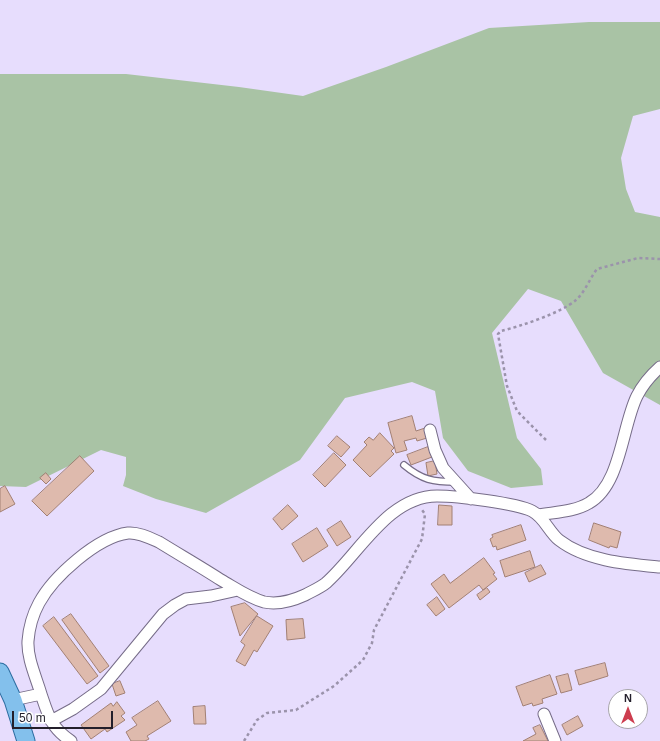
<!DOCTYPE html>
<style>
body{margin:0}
#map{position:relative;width:660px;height:741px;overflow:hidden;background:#e7ddfd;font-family:Helvetica,sans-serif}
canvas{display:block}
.north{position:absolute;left:608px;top:689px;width:40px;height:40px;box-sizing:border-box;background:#fff;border:1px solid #a7a5aa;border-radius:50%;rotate:0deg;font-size:11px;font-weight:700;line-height:16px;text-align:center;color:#231f2b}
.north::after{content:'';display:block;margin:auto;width:14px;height:18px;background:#cd3d4f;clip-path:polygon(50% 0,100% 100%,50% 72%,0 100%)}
.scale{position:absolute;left:12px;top:711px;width:101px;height:18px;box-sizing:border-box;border:2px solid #231f2b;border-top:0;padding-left:5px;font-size:12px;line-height:14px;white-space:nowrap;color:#231f2b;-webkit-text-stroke:3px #fff;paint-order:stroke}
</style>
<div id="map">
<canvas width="660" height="741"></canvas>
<div class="north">N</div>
<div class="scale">50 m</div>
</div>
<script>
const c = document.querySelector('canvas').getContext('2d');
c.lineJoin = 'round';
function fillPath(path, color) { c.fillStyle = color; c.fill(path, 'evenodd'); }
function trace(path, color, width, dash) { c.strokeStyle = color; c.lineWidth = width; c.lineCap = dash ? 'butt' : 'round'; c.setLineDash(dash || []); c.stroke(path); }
fillPath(new Path2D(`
 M 589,22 L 660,22 L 660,109 L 633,116 L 621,158 L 626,189 L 635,212 L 660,217 L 660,405 L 603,373 L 561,301 L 528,289 L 492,333 L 517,438 L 541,469 L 543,485 L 511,488 L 468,471 L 443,438 L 435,391 L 412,382 L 345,398 L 300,460 L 206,513 L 156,499 L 123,486 L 126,475 L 126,457 L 101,450 L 26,487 L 0,486 L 0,74 L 126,74 L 239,87 L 303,96 L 386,67 L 489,28 Z`), '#a9c3a5');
const building = new Path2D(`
 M 412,416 L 416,431 L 425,428 L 427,438 L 417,441 L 416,438 L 404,441 L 407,450 L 396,453 L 388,423 Z
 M 380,433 L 394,448 L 391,451 L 394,454 L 370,477 L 353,460 L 367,445 L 364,442 L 369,437 L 373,440 Z
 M 337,436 L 350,447 L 341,457 L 328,446 Z
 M 428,447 L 432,457 L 411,465 L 407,455 Z
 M 334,453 L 346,465 L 325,487 L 313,475 Z
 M 80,456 L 94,471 L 47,516 L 32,501 Z
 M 435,461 L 437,474 L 428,476 L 426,463 Z
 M 46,473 L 51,479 L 46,484 L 40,478 Z
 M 5,486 L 15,504 L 0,512 L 0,489 Z
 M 288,505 L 298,516 L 282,530 L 273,519 Z
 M 439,505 L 452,506 L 452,525 L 438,525 Z
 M 341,521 L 351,537 L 337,546 L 327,530 Z
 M 594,523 L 621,532 L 617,548 L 610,546 L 609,548 L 589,540 Z
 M 521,525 L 526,540 L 497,550 L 496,546 L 493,547 L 490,539 L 493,537 L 492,535 Z
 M 317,528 L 328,546 L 303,562 L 292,544 Z
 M 530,551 L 535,567 L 505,577 L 500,561 Z
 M 484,558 L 495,573 L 493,574 L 497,579 L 483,590 L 479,585 L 449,608 L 431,584 L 444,574 L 450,583 Z
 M 541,565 L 546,574 L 529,582 L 525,573 Z
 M 487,588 L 490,592 L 480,600 L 477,595 Z
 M 437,597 L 445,609 L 436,616 L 427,605 Z
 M 245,603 L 258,614 L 240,636 L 231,607 Z
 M 71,614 L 109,666 L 100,673 L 62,620 Z
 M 257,616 L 273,626 L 257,652 L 254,650 L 245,666 L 236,661 L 245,645 L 241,642 Z
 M 54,617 L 98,676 L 87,684 L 43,626 Z
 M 303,619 L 305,638 L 287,640 L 286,620 Z
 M 605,663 L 608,676 L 579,685 L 575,671 Z
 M 568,674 L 572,690 L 561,693 L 556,677 Z
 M 550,675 L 557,694 L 542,699 L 543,703 L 533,706 L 532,703 L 523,706 L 516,687 Z
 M 120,681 L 125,693 L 116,696 L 112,684 Z
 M 158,701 L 171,721 L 147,736 L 149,739 L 145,741 L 131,741 L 126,732 L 137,725 L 132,718 Z
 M 117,702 L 125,713 L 121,716 L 125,720 L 107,732 L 105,729 L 91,739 L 81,725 L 111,703 L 113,706 Z
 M 205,706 L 206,724 L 194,724 L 193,707 Z
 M 578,716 L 583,726 L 567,735 L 562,725 Z
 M 540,725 L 548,741 L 523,741 L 536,734 L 533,728 Z`);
fillPath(building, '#debaad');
trace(building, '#a28074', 1);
const service = new Path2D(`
 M 404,465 C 422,480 433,482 456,482`);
const minor = new Path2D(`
 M 430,430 L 435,450 L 443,468 L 471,499
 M 538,515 C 555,512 574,512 589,503 C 621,485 622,426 637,396 C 643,384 651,375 660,367
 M 41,694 C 36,677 27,658 28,641 C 29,628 33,614 39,603 C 53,577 97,537 128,533 C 138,532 150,538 159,542 C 180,555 201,567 221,580 C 235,588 249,598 264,602 C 279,605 292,601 305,595 C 312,591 320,588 326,583 C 359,554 388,496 437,496 C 457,496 516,503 532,511 C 544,517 549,532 559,540 C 586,561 627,564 660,567
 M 13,700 L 41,694 C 48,715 51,728 71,741
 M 544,714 L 555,741
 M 51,721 L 73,709 L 101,689 L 163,614 L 175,605 L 186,599 L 211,596 L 238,590`);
const primary = new Path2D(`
 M 0,672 L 13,700 L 26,741`);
trace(service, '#766c88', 8);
trace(minor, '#766c88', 13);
trace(primary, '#2c6ca0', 19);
trace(new Path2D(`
 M 546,440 L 517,411 L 507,386 L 498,334 L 501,331 C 521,326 561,313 576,300 C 585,292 590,278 597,269 L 638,258 L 660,259
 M 244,741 L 257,720 L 267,713 L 296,710 L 334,686 L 363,660 L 372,643 L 374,630 L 422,539 L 425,514 L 422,510`), '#9b93ab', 2.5, [3, 3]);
trace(service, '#fff', 5.5);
trace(minor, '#fff', 11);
trace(primary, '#83c0ec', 17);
</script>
